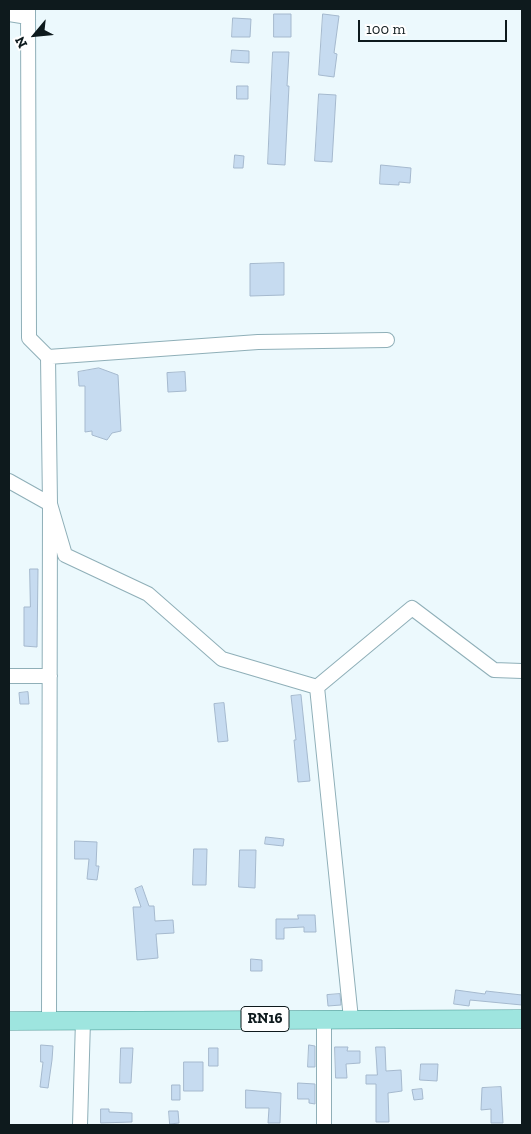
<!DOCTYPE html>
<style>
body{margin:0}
#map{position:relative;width:531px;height:1134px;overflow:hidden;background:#ecf9fd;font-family:"Zilla Slab",serif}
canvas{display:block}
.frame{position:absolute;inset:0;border:10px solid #0e1a1d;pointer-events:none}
.north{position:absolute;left:10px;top:10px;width:50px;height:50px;-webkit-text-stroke:4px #fff;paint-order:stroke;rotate:242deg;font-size:14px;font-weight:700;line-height:20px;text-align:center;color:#0e1a1d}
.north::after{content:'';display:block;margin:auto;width:18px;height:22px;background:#0e1a1d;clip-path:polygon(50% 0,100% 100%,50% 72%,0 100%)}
.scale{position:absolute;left:358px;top:20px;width:149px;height:22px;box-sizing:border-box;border:2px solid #0e1a1d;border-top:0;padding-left:6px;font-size:15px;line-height:18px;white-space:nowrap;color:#0e1a1d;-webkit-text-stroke:4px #fff;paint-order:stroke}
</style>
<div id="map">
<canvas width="531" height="1134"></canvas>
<div class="frame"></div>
<div class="north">N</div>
<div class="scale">100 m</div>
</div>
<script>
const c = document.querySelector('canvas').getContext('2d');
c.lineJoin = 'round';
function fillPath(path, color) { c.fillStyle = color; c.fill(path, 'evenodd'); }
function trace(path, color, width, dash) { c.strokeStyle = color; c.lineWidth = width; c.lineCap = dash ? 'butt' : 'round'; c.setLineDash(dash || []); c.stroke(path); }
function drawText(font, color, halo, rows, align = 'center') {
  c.font = font + ' "Zilla Slab",serif'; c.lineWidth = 4; c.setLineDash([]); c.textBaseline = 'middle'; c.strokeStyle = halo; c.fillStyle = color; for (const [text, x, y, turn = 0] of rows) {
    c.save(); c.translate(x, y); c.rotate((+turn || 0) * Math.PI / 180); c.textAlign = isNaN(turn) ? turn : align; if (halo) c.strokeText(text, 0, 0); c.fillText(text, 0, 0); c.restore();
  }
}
const building = new Path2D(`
 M 274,14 L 291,14 L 291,37 L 274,37 Z
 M 323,14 L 339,16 L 334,53 L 337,54 L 334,77 L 319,75 Z
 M 233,18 L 251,19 L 250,37 L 232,37 Z
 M 232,50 L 249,51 L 249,63 L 231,62 Z
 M 273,52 L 289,52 L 287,86 L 289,86 L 285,165 L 268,164 Z
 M 237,86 L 248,86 L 248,99 L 237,99 Z
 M 319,94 L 336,95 L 332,162 L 315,161 Z
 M 235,155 L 244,156 L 243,168 L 234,168 Z
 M 381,165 L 411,168 L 410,183 L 399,182 L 399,185 L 380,184 Z
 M 284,263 L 284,295 L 250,296 L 250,264 Z
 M 99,368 L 118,375 L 121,431 L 112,433 L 107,440 L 92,435 L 92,431 L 85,432 L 85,386 L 79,386 L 78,372 Z
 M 185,372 L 186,391 L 168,392 L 167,373 Z
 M 30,569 L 38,569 L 37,647 L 24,646 L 24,607 L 30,607 Z
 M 28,692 L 29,704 L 20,704 L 19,693 Z
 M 301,695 L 310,781 L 298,782 L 294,740 L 296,740 L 291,696 Z
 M 224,703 L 228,741 L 218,742 L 214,704 Z
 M 266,837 L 284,839 L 283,846 L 265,844 Z
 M 75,841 L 97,842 L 96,866 L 99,866 L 97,880 L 87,879 L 89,859 L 75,859 Z
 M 194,849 L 207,849 L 206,885 L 193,885 Z
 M 240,850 L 256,850 L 255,888 L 239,887 Z
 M 142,886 L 149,906 L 154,906 L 155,921 L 173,920 L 174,933 L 156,934 L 158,958 L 137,960 L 133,907 L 141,907 L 135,889 Z
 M 298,915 L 315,915 L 316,932 L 304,932 L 304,927 L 284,928 L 284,939 L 276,939 L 276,919 L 298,919 Z
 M 251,959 L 262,960 L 262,971 L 251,971 Z
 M 456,990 L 485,994 L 486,991 L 522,995 L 522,1005 L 470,1000 L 469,1006 L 454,1004 Z
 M 340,994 L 341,1005 L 328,1006 L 327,995 Z
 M 41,1045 L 53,1046 L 52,1060 L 48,1088 L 40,1087 L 43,1062 L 41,1062 Z
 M 309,1045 L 315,1046 L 315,1067 L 308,1067 Z
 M 335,1047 L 348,1047 L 347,1051 L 360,1051 L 360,1063 L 346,1064 L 347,1078 L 336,1078 Z
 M 376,1047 L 385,1047 L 386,1071 L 401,1070 L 402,1091 L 388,1093 L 389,1122 L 376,1122 L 376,1084 L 366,1084 L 366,1075 L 377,1075 Z
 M 121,1048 L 133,1048 L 131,1083 L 120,1083 Z
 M 209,1048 L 218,1048 L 218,1066 L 209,1066 Z
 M 184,1062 L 203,1062 L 203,1091 L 184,1091 Z
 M 421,1064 L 438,1064 L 437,1081 L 420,1080 Z
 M 298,1083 L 315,1084 L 315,1104 L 309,1103 L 309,1099 L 298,1099 Z
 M 172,1085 L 180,1085 L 180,1100 L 172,1100 Z
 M 501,1087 L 503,1123 L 491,1123 L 491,1109 L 481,1110 L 482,1088 Z
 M 422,1089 L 423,1099 L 414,1100 L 412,1090 Z
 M 246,1090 L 281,1093 L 280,1123 L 268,1123 L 269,1108 L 246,1108 Z
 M 101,1109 L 109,1109 L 109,1112 L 132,1113 L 132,1122 L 101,1123 Z
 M 169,1111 L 178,1111 L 179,1123 L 170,1124 Z`);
fillPath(building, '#c6dbf0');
trace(building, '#a5b9ce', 1);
const minor = new Path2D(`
 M 28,9 L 29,338 L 48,357
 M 9,14 L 28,17
 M 9,481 L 50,504 L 65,555 L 148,594 L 222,659 L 317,687 L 351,1019
 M 9,676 L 50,676
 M 317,687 L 412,608 L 494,670 L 522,671
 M 324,1019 L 324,1125
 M 49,1020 L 50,504 L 48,357 L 258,342 L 387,340
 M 80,1125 L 83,1020`);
const major = new Path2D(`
 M 9,1021 L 522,1019`);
trace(minor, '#8fafb8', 16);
trace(major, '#42928d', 19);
trace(minor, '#fff', 14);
trace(major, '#9ee5df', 18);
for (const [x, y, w] of [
 [265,1019,48]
]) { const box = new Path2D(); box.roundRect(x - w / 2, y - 12.5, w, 25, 4); c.fillStyle = '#fff'; c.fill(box); trace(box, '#0e1a1d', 1); }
drawText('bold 15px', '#0e1a1d', null, [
 ["RN16",265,1019]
]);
</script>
